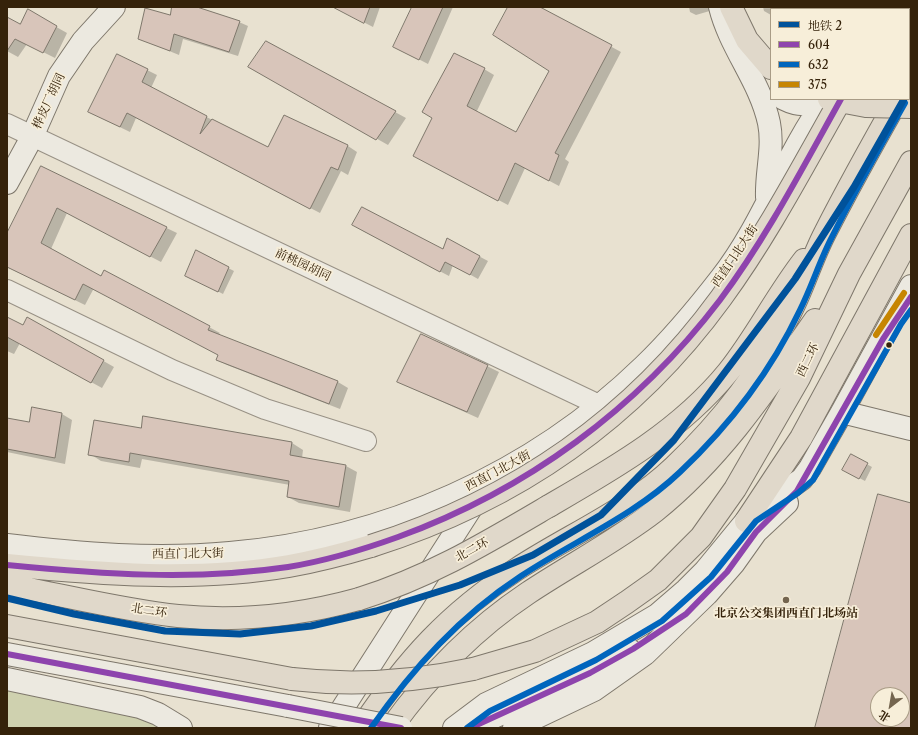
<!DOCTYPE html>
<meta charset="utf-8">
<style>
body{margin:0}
#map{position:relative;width:918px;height:735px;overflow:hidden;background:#e8e1d0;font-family:"Libre Caslon Text","Noto Serif SC",serif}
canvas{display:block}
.frame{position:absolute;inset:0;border:8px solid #35220a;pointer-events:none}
.legend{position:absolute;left:770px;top:8px;width:140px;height:92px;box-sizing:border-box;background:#f7eed9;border:1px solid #a99c86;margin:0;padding:5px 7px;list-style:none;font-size:12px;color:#35220a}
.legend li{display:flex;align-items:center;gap:8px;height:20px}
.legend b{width:20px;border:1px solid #a99c86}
.north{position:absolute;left:870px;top:687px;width:40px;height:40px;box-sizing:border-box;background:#f7eed9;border:1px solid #a99c86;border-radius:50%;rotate:211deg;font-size:11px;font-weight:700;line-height:16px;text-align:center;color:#35220a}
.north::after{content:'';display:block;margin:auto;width:14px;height:18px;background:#74654f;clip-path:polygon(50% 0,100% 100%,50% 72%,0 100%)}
</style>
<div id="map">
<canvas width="918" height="735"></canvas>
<div class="frame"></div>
<ul class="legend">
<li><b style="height:5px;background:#00529b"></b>地铁 2</li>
<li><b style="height:5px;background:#8e44ad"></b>604</li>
<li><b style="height:5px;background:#0065bd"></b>632</li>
<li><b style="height:5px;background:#c68502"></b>375</li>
</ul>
<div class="north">北</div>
</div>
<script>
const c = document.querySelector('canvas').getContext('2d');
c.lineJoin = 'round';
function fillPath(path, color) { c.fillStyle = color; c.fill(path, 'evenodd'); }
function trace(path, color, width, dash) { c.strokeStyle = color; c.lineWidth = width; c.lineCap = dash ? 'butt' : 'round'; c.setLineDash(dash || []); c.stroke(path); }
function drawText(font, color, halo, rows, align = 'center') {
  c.font = font + ' "Libre Caslon Text","Noto Serif SC",serif'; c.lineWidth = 3.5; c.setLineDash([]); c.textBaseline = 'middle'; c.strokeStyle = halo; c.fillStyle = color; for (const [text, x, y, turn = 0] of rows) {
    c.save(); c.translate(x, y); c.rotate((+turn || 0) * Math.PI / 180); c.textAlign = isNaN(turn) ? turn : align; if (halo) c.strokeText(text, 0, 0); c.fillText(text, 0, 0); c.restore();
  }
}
fillPath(new Path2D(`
 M 7,686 L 134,712 L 160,728 L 7,728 Z`), '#cfd1af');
fillPath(new Path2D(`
 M 173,7 L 194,7 L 239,22 L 248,26 L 238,56 L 183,39 L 179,55 L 140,39 L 171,17 Z
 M 334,7 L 380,7 L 373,27 Z
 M 413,7 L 453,7 L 428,64 L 403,51 Z
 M 509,7 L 538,7 L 621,52 L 565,159 L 569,162 L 559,186 L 525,168 L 508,205 L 424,161 L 484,69 L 494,75 L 476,113 L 516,134 L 550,71 Z
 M 689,7 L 712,7 L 713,10 L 696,15 L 690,12 Z
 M 763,7 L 793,7 L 793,9 L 771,9 L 771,15 L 764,11 Z
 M 28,11 L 67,33 L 55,58 L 27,44 L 18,57 L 7,51 L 7,19 L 20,26 Z
 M 267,43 L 395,112 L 406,118 L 388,145 L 250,67 Z
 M 117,55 L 157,75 L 151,88 L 268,149 L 285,116 L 348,146 L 357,152 L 348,175 L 341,171 L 320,213 L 136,118 L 130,132 L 99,117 Z
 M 41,168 L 177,233 L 161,262 L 67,213 L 51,249 L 101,277 L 104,271 L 209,327 L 220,333 L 218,335 L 338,382 L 348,388 L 340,409 L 227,365 L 217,360 L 219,355 L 94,288 L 85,305 L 7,267 L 7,235 Z
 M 361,230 L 444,251 L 448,240 L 488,261 L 478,279 L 453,265 L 449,276 Z
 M 197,252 L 234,271 L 223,294 L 192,278 Z
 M 7,318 L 23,326 L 28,318 L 114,367 L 102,388 L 20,343 L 14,354 L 7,351 Z
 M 487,366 L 499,372 L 478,418 L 398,382 Z
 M 62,414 L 72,420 L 65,464 L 7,452 L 7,419 L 30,423 Z
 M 144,417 L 292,443 L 303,450 L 302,458 L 346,466 L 357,472 L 350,512 L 299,503 L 288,497 L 290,485 L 142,459 L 140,468 L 101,461 L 90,454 L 142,430 Z
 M 852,456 L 872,467 L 865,481 L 844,470 Z`), '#0003');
const building = new Path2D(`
 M 172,7 L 197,7 L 240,21 L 229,52 L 174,34 L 170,51 L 138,39 L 145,8 L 170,15 Z
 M 333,7 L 370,7 L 364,23 Z
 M 412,7 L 443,7 L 419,60 L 393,47 Z
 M 508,7 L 540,7 L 612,45 L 555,153 L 559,155 L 549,181 L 515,163 L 498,201 L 413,156 L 432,118 L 422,112 L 454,53 L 485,68 L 467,106 L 516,132 L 549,71 L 493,35 Z
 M 28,9 L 57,26 L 43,53 L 15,39 L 7,51 L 7,17 L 20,24 Z
 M 266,41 L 396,111 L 376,140 L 248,67 Z
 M 117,54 L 148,69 L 142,82 L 207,116 L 200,134 L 212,119 L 268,147 L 284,115 L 348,145 L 338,170 L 331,167 L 310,209 L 127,113 L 120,127 L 88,112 Z
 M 41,166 L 167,227 L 150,257 L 57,208 L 41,243 L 101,276 L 104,270 L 210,326 L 208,330 L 338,381 L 329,404 L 216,360 L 218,355 L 83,284 L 75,300 L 7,267 L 7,233 Z
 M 362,207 L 443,249 L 447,238 L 480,256 L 470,275 L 445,262 L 440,272 L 352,225 Z
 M 196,250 L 229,267 L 218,292 L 185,276 Z
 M 7,317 L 23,325 L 27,317 L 104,360 L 91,383 L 7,337 Z
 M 421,334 L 488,365 L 467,412 L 397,382 Z
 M 32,407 L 62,413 L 55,458 L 7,449 L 7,418 L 29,422 Z
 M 143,416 L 292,442 L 290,455 L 346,465 L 339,507 L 287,497 L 289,481 L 130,453 L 129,462 L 88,455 L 94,420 L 141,428 Z
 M 851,454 L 868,463 L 859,479 L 842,470 Z
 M 878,494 L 911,503 L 911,728 L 815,728 ZM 878,695 L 902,695 L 902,719 L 878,719 Z`);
fillPath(building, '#d8c5ba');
trace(building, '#7e776b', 1);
const street = new Path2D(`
 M 7,124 L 599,405
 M 7,290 L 172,370 L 265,409 L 366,441`);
const secondary = new Path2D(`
 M 720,7 C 730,48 760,81 769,123 C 774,148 766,172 767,197
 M 784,99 C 796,105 808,107 820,99
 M 7,183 L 32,137 L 59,76 L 83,41 L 114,7
 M 842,412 L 911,429
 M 7,545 C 80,554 156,560 230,553 C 384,540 533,474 644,366 C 672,339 697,309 721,278 C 764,223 785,155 826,99
 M 7,654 L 288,706
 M 7,679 L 140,707 L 158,714 L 181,728
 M 330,728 L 478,497
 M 454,728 L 486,704 L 593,653 L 657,615 L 686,590 L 705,571 L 751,515 L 802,479 L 810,468 L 842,412 L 911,286
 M 470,728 L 590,673 L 631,651
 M 514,728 L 594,690 L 645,654 L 707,594 L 734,563 L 756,532 L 787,503`);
const highway = new Path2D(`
 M 731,7 L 747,40 L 771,68
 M 909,10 L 911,9
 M 909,79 L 911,76
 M 549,506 C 613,469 680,431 728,372 C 756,337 776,296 804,260
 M 746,521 L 801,438 L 911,235
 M 7,565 C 100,574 196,582 289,566 C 317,561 344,554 371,546
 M 7,585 C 64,595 121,610 178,616 C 239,622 301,615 359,599
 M 7,626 L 292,679
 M 473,669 L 535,651 L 597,622 L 627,602 L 658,580 L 701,537 L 735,489 L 799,378 L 849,274 L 911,162
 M 361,728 C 407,660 448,614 517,569 C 569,535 629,510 674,467 C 719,424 761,371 789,315 C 803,289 811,260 825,233 C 848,188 873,143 898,99
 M 391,728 C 429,675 474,629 528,593 C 570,565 615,542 655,511 C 721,458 767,389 815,320`);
trace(street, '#989185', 22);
trace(secondary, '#7e776b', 24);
trace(highway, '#7e776b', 24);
trace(street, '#ece9e0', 20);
trace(secondary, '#ece9e0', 22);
trace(highway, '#e0d8ca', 22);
const secondaryBridge = new Path2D(`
 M 288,706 L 401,728`);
const highwayBridge = new Path2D(`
 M 829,99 L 866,106 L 911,107
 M 371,546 C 514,501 633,419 721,298 C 767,235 803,166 841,99
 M 359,599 C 430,577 486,543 549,506
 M 292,679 C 353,686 413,682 473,669`);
trace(secondaryBridge, '#7e776b', 24, []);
trace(highwayBridge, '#7e776b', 24, []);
trace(secondaryBridge, '#ece9e0', 22);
trace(highwayBridge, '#e0d8ca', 22);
trace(new Path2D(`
 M 7,565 C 100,574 194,581 288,567 C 325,561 362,550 398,537 C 527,490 637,409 720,300 C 767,237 803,167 841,99
 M 7,654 L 401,728
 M 470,728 L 590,673 L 633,649 L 686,614 L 727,572 L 756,532 L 797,491 L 883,339 L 911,297`), '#8e44ad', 6);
trace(new Path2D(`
 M 371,728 C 413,668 460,616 521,576 C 574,541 634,516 680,472 C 729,426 771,371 800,310 C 812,286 820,260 832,237 C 855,191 880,147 905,103
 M 467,728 L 490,711 L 596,660 L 662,621 L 711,577 L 756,521 L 798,493 L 813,480 L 901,324 L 911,310`), '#0065bd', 6);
trace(new Path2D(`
 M 876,335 L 904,293`), '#c68502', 6);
trace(new Path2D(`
 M 7,598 L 74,614 L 165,631 L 240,634 L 311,626 L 376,611 L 460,585 L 533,555 L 601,515 L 674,440 L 795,279 L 854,187 L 904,99`), '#00529b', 7);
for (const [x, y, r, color] of [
 [889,345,3.5,"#35220a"],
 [786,600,4,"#74654f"]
]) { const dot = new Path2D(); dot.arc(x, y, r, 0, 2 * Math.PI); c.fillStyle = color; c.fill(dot); trace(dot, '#f7eed9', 1.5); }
drawText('12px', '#35220a', '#f7eed9', [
 ["桦皮厂胡同",49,101,-65],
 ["西直门北大街",735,256,-56],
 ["前桃园胡同",303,265,25],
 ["西二环",808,360,-64],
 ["西直门北大街",498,471,-28],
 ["北二环",472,550,-29],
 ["西直门北大街",188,554,-1],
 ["北二环",149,611,9]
]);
drawText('bold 12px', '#35220a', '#f7eed9', [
 ["北京公交集团西直门北场站",786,614]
]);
</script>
